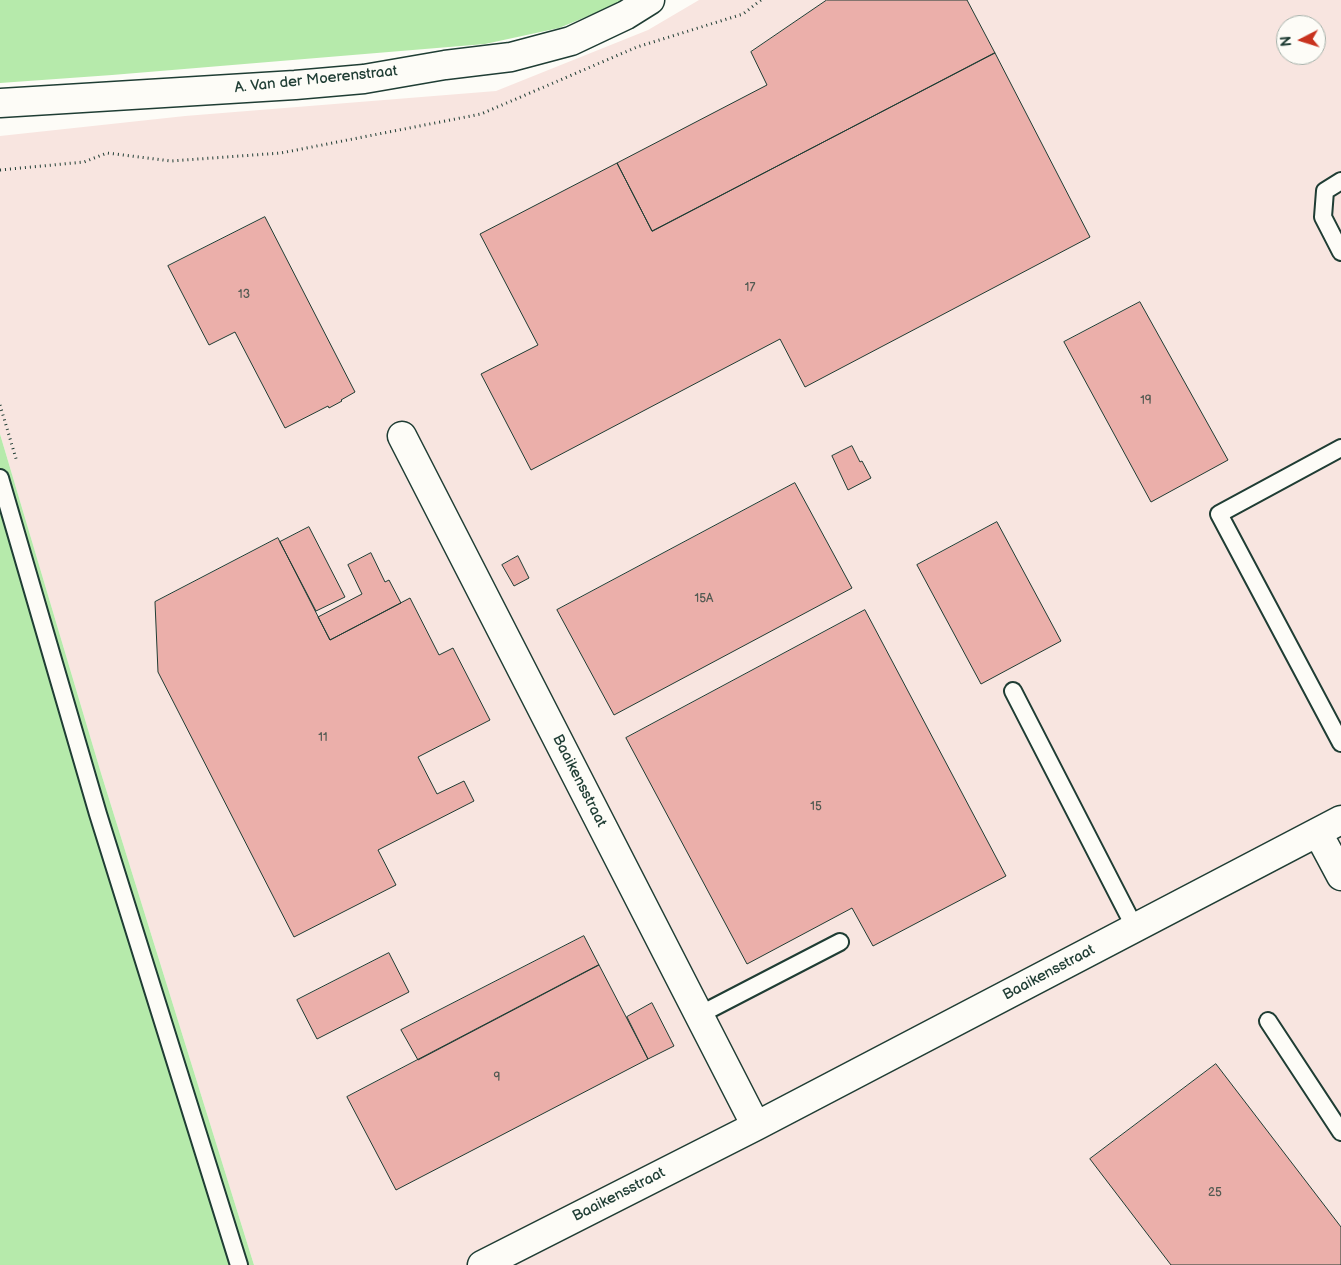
<!DOCTYPE html>
<style>
body{margin:0}
#map{position:relative;width:1341px;height:1265px;overflow:hidden;background:#fdfcf7;font-family:"Balsamiq Sans",sans-serif}
canvas{display:block}
.north{position:absolute;left:1276px;top:15px;width:50px;height:50px;box-sizing:border-box;background:#fdfcf7;border:1px solid #a4b0a9;border-radius:50%;rotate:265deg;font-size:14px;font-weight:700;line-height:20px;text-align:center;color:#1f3d34}
.north::after{content:'';display:block;margin:auto;width:18px;height:22px;background:#c8321e;clip-path:polygon(50% 0,100% 100%,50% 72%,0 100%)}
</style>
<div id="map">
<canvas width="1341" height="1265"></canvas>
<div class="north">N</div>
</div>
<script>
const c = document.querySelector('canvas').getContext('2d');
c.lineJoin = 'round';
function fillPath(path, color) { c.fillStyle = color; c.fill(path, 'evenodd'); }
function trace(path, color, width, dash) { c.strokeStyle = color; c.lineWidth = width; c.lineCap = dash ? 'butt' : 'round'; c.setLineDash(dash || []); c.stroke(path); }
function drawText(font, color, halo, rows, align = 'center') {
  c.font = font + ' "Balsamiq Sans",sans-serif'; c.lineWidth = 4; c.setLineDash([]); c.textBaseline = 'middle'; c.strokeStyle = halo; c.fillStyle = color; for (const [text, x, y, turn = 0] of rows) {
    c.save(); c.translate(x, y); c.rotate((+turn || 0) * Math.PI / 180); c.textAlign = isNaN(turn) ? turn : align; if (halo) c.strokeText(text, 0, 0); c.fillText(text, 0, 0); c.restore();
  }
}
fillPath(new Path2D(`
 M 699,0 L 1341,0 L 1341,1265 L 254,1265 L 101,773 L 0,434 L 0,136 L 185,116 L 496,91 L 648,30 ZM 1286,25 L 1316,25 L 1316,55 L 1286,55 Z`), '#f8e5e0');
fillPath(new Path2D(`
 M 0,0 L 627,0 L 559,28 L 485,44 L 112,75 L 0,83 Z
 M 0,434 L 101,773 L 254,1265 L 0,1265 Z`), '#b6eaab');
const building = new Path2D(`
 M 827,0 L 967,0 L 995,53 L 652,231 L 617,163 L 767,85 L 751,52 Z
 M 995,53 L 1090,237 L 805,387 L 780,339 L 531,470 L 481,374 L 538,345 L 480,234 L 617,163 L 652,231 Z
 M 265,217 L 355,392 L 341,400 L 342,401 L 329,408 L 328,406 L 285,428 L 235,332 L 209,345 L 168,266 Z
 M 1140,302 L 1228,460 L 1151,502 L 1064,342 Z
 M 852,446 L 860,462 L 862,461 L 871,478 L 848,490 L 832,456 Z
 M 795,483 L 852,588 L 614,715 L 557,610 Z
 M 997,522 L 1061,641 L 981,684 L 917,565 Z
 M 309,527 L 345,597 L 316,611 L 280,542 Z
 M 278,538 L 330,640 L 410,598 L 439,655 L 453,648 L 490,720 L 418,757 L 437,794 L 464,781 L 474,801 L 378,850 L 396,885 L 294,937 L 158,672 L 155,602 Z
 M 371,553 L 385,582 L 389,580 L 401,603 L 330,640 L 318,617 L 362,594 L 348,565 Z
 M 518,556 L 529,578 L 514,586 L 502,565 Z
 M 865,610 L 1006,876 L 873,946 L 852,908 L 747,964 L 626,738 Z
 M 584,936 L 599,965 L 418,1060 L 401,1030 Z
 M 389,953 L 409,992 L 317,1039 L 297,1000 Z
 M 599,965 L 648,1059 L 396,1190 L 347,1097 Z
 M 652,1003 L 674,1046 L 648,1059 L 627,1017 Z
 M 1216,1064 L 1341,1227 L 1341,1265 L 1171,1265 L 1090,1159 Z`);
fillPath(building, '#ebafaa');
trace(building, '#1f3d34', 1);
const service = new Path2D(`
 M 1341,181 L 1325,191 L 1323,217 L 1341,252
 M 1341,448 L 1219,514 L 1341,743
 M 0,478 L 98,814 L 239,1265
 M 1013,691 L 1135,928
 M 699,1015 L 840,942
 M 1268,1021 L 1341,1132`);
const minor = new Path2D(`
 M 0,103 L 295,85 L 364,79 L 445,65 L 511,57 L 571,41 L 626,15 L 650,0
 M 402,436 L 756,1126
 M 1318,833 L 1341,876
 M 482,1265 L 756,1126 L 1341,820`);
trace(service, '#1f3d34', 20);
trace(minor, '#1f3d34', 31);
trace(new Path2D(`
 M 0,170 L 84,162 L 107,153 L 171,161 L 281,153 L 481,114 L 637,47 L 743,14 L 761,0
 M 0,405 L 17,462`), '#1f3d34', 3, [1, 4]);
trace(service, '#fdfcf7', 16);
trace(minor, '#fdfcf7', 28);
drawText('12px', '#525a52', null, [
 ["17",750,288],
 ["13",244,295],
 ["19",1146,401],
 ["15A",704,599],
 ["11",323,738],
 ["15",816,807],
 ["9",497,1078],
 ["25",1215,1193]
]);
drawText('15px', '#1f3d34', '#fdfcf7', [
 ["A. Van der Moerenstraat",316,80,-6],
 ["Baaikensstraat",579,781,63],
 ["Baaikensstraat",1049,973,-28],
 ["Baaikensstraat",619,1195,-27]
]);
</script>
